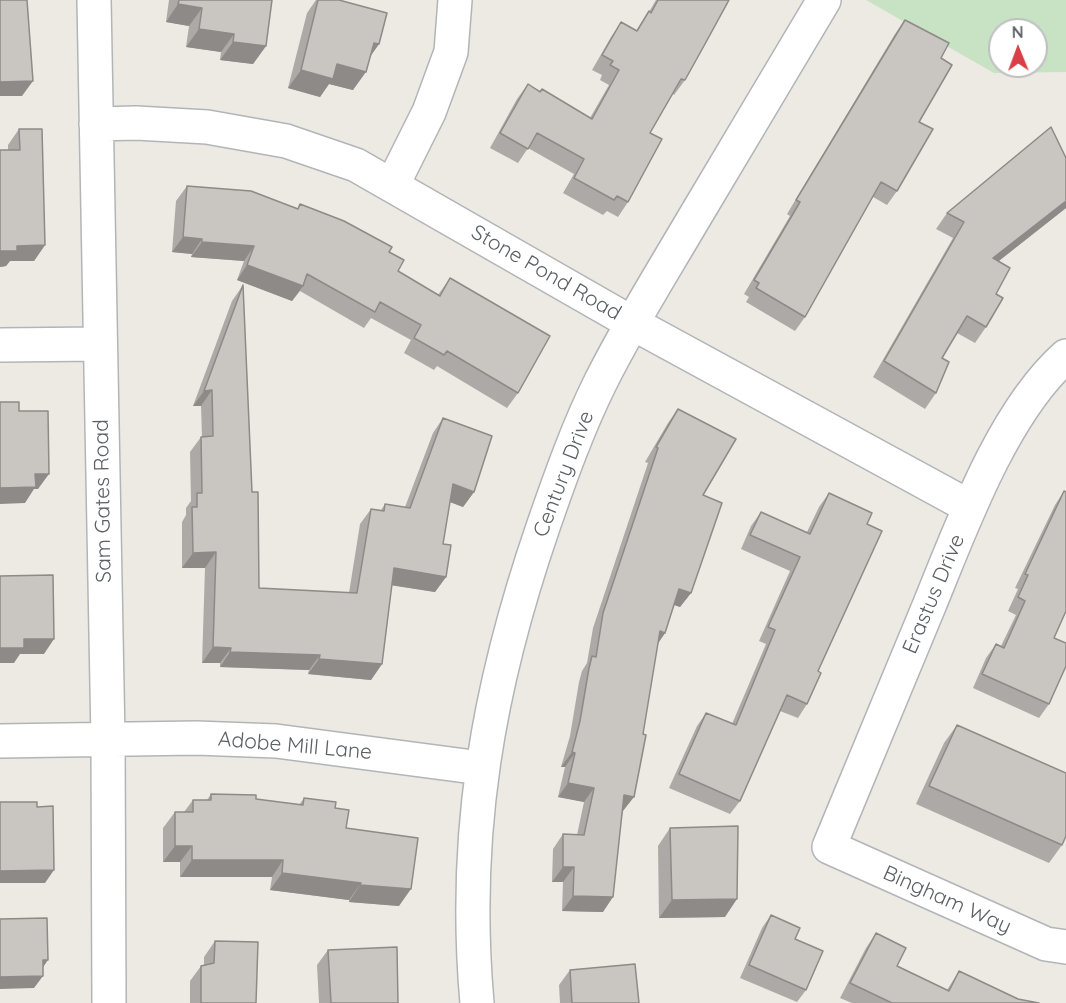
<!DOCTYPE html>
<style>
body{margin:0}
#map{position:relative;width:1066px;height:1003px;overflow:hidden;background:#edeae4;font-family:Quicksand,sans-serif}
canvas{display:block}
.north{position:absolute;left:988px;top:18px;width:60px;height:60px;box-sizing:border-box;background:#fff;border:2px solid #bebfc1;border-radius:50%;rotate:359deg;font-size:16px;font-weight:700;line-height:24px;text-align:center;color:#5c6063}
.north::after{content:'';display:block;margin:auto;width:21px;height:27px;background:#d93f47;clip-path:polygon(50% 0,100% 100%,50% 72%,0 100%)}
</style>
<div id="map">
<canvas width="1066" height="1003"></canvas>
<div class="north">N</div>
</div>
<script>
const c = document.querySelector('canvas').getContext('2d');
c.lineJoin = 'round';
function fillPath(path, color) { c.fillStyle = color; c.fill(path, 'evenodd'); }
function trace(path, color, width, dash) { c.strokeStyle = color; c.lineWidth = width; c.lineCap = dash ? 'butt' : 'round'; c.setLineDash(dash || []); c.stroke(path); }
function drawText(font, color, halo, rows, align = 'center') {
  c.font = font + ' Quicksand,sans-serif'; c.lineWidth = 4.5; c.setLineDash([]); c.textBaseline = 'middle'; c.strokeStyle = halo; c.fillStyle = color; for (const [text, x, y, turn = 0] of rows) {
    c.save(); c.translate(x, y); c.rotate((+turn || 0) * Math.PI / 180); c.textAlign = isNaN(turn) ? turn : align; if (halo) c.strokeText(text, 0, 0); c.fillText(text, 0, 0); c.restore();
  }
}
fillPath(new Path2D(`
 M 866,0 L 1066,0 L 1066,72 L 994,73 ZM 1000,30 L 1036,30 L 1036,66 L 1000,66 Z`), '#c7e3c3');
const minor = new Path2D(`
 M 94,0 L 108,739 L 109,1003
 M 96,124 L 136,123 L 207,127 L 286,141 L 356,165 L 632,323 L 970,507
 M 393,184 L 429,112 L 451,52 L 455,0
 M 0,345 L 100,344
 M 1066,356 C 1002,413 961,528 929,606 C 895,687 862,767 829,847 L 1046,944 L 1066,947
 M 0,741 L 196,738 L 276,741 L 481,768
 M 477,1003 C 462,834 488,687 543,527 C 560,478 578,427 601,381 C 628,327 660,276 690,225 C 735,150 779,75 824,0`);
trace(minor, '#b2b5b8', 36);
trace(minor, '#fff', 33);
fillPath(new Path2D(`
 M 169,0 L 272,0 L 266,46 L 253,64 L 220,60 L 221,52 L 186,47 L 189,26 L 166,22 Z
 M 316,0 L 339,0 L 379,44 L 370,57 L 353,90 L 329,84 L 320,97 L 288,88 L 307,13 Z
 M 656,0 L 729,0 L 685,80 L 674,95 L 673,94 L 650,133 L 628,202 L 618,217 L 607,211 L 603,215 L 563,193 L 574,174 L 528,148 L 518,163 L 490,148 L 517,99 L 528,84 L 590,118 L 609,85 L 600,80 L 602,75 L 592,70 L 611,37 L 621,22 L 636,31 L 649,11 L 649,12 Z
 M 905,20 L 941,58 L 897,191 L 887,205 L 873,197 L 805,317 L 795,331 L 746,302 L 749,297 L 744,294 L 790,216 L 787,214 L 895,34 Z
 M 19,129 L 45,245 L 34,261 L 10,261 L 6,266 L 0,267 L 0,150 L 8,150 L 8,145 Z
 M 1066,158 L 1066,208 L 999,261 L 996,294 L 986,327 L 975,343 L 957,333 L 942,358 L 936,393 L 925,409 L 873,377 L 953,238 L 936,229 L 947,213 Z
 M 187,186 L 297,209 L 300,204 L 389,252 L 398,271 L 438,295 L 450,278 L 518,393 L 507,408 L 437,366 L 434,370 L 404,353 L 411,340 L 371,318 L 364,328 L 300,291 L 292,301 L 237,280 L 244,261 L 191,257 L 192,254 L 172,252 L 176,201 Z
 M 243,285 L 252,492 L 259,588 L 349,593 L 360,524 L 371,509 L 381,510 L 385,504 L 405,507 L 433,433 L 443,418 L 474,492 L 463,507 L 450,502 L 443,544 L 446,577 L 435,592 L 392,585 L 382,664 L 371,680 L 308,674 L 309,670 L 220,667 L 220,663 L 202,663 L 205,568 L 182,568 L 182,522 L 186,515 L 186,508 L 191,501 L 190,452 L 201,437 L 202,437 L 201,406 L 193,406 L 232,301 Z
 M 678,409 L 703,495 L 691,593 L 680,607 L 674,605 L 665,633 L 658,644 L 623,811 L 603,912 L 562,911 L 563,882 L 552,882 L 553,849 L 563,834 L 577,835 L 584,802 L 558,797 L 565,767 L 561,767 L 570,736 L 579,682 L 582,671 L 587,663 L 593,628 L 648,463 L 645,462 L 668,423 Z
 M 1064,491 L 1049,704 L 1039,718 L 973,688 L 986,658 L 996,644 L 1001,646 L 1016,615 L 1008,611 L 1018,589 L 1015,588 L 1055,505 Z
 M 829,493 L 867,524 L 807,704 L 798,718 L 780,711 L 740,801 L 730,814 L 669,788 L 697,726 L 706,713 L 732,724 L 766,644 L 759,641 L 790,571 L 741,549 L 751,526 L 761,512 L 807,532 L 819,507 Z
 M 957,725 L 1062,845 L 1049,863 L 916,804 L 944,743 Z
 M 211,794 L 299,805 L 304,798 L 335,808 L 346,828 L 399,906 L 349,902 L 349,900 L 270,890 L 272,877 L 180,877 L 180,862 L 163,862 L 163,828 L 175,812 L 184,812 L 193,800 L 207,800 Z
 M 670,828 L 725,917 L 659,918 L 658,846 Z
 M 771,915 L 795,939 L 806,990 L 797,1002 L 740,978 L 762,928 Z
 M 876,933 L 897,966 L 947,990 L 959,971 L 1018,999 L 1039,1003 L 852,1003 L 840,998 L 866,948 Z
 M 215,941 L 256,1003 L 190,1003 L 190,981 L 201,966 L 204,965 L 204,957 Z
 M 328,950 L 398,1003 L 319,1003 L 317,965 Z
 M 570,970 L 639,1003 L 560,1003 L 559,985 Z`), '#ada9a6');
fillPath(new Path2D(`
 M 178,4 L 202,8 L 189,26 L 166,22 Z
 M 199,29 L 234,34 L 221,52 L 186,47 Z
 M 233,42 L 266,46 L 253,64 L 220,60 Z
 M 374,43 L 379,44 L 366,62 Z
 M 337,64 L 366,72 L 353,90 L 329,84 L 320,97 L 288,88 L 301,70 Z
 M 33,81 L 22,96 L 0,96 L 0,82 Z
 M 1066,201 L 1066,208 L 982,274 L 993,258 Z
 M 183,237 L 202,239 L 192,254 L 172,252 Z
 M 202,242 L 254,246 L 244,261 L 191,257 Z
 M 45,245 L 34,261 L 10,261 L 6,266 L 0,267 L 0,251 L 17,246 Z
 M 247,265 L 303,286 L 292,301 L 237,280 Z
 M 212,390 L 201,406 L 193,406 L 204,391 Z
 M 35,474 L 49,474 L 38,489 L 34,489 L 25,503 L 0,504 L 0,488 Z
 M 453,484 L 474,492 L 463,507 L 442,499 Z
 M 216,552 L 205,568 L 182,568 L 193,553 Z
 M 394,568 L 446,577 L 435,592 L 383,584 Z
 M 679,589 L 691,593 L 680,607 L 669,603 Z
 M 660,631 L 665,633 L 655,647 Z
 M 24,639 L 54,639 L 44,654 L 20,654 L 14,663 L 0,663 L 0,648 Z
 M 213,647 L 231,648 L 220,663 L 202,663 Z
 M 230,652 L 320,655 L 309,670 L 220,667 Z
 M 319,659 L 382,664 L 371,680 L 308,674 Z
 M 572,752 L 575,753 L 565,767 L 561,767 Z
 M 568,783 L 594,788 L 584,802 L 558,797 Z
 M 624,795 L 634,797 L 623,811 L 614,809 Z
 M 175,846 L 192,846 L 180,862 L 163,862 Z
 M 192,860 L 283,860 L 272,877 L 180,877 Z
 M 563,867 L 574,867 L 563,882 L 552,882 Z
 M 54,870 L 45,883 L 0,883 L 0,871 Z
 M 282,873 L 361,883 L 349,900 L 270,890 Z
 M 360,885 L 411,889 L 399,906 L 349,902 Z
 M 573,896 L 613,897 L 603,912 L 562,911 Z
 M 737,899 L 725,917 L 659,918 L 672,900 Z
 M 43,960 L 48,960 L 39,973 Z
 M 43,976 L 34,988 L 0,989 L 0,977 Z`), '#8d8a87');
const building = new Path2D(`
 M 0,0 L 27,0 L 33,81 L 0,82 Z
 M 179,0 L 272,0 L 266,46 L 233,42 L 234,34 L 199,29 L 202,8 L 178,4 Z
 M 318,0 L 339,0 L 387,13 L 379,44 L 374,43 L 366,72 L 337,64 L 333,79 L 301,70 Z
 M 658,0 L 729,0 L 705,44 L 685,80 L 681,79 L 650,133 L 662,139 L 628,202 L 617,196 L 614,200 L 574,178 L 584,159 L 537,133 L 528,149 L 500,133 L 528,84 L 540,92 L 542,89 L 592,119 L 619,70 L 610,65 L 613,61 L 602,55 L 621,22 L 637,31 L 649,11 L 651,13 Z
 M 905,20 L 949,43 L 941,58 L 952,65 L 919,122 L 933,129 L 897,191 L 881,182 L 805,317 L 756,288 L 759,283 L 754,280 L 800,202 L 796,200 Z
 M 1051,127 L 1066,158 L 1066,201 L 993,258 L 1010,268 L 996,294 L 1003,298 L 986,327 L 967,316 L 942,358 L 949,362 L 936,393 L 884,361 L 964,222 L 947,213 Z
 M 19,129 L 42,129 L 45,245 L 17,246 L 17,251 L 0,251 L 0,150 L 20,150 Z
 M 187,186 L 251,191 L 298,209 L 300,204 L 344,221 L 392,247 L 389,252 L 404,260 L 398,271 L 440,296 L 450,278 L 550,336 L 518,393 L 447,351 L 444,355 L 414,338 L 421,325 L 380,302 L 375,312 L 307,274 L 303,286 L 247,265 L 254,246 L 202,242 L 202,239 L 183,237 Z
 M 243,285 L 252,492 L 258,492 L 259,588 L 357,593 L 371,509 L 384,511 L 385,504 L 410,508 L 443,418 L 492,436 L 474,492 L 453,484 L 443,544 L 451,545 L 446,577 L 394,568 L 382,664 L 319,659 L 320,655 L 230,652 L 231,648 L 213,647 L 216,552 L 193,553 L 192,507 L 197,507 L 197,493 L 202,493 L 201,437 L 213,436 L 212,390 L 204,391 Z
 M 0,402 L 19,402 L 19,411 L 48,411 L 49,474 L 35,474 L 36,487 L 0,488 Z
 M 678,409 L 736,439 L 703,495 L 722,503 L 691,593 L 679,589 L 665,633 L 660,631 L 643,734 L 646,735 L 634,797 L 624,795 L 613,897 L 573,896 L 574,867 L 563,867 L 563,834 L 584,835 L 594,788 L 568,783 L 575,753 L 572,752 L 580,721 L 589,668 L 592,656 L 596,657 L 603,613 L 658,448 L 656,447 Z
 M 1064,491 L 1066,492 L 1066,611 L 1054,638 L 1066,643 L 1066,666 L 1049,704 L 982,674 L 996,644 L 1004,648 L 1025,601 L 1018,597 L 1028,575 L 1025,574 Z
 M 829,493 L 872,513 L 867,524 L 882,531 L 818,671 L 821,673 L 807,704 L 787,695 L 740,801 L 679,774 L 706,713 L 736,725 L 775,630 L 768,627 L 800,557 L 750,535 L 761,512 L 810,534 Z
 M 53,575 L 54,639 L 24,639 L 24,648 L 0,648 L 0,576 Z
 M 957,725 L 1066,773 L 1066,836 L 1062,845 L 929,786 Z
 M 211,794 L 256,795 L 256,799 L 303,805 L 304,798 L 336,802 L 335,808 L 349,810 L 346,828 L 418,838 L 411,889 L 360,885 L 361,883 L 282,873 L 283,860 L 192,860 L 192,846 L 175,846 L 175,812 L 193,812 L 193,800 L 211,800 Z
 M 0,802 L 37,802 L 37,807 L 53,806 L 54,870 L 0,871 Z
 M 738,826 L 737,899 L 672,900 L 670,828 Z
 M 771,915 L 800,928 L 795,939 L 823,951 L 806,990 L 749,965 Z
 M 47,918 L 48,960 L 43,960 L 43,976 L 0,977 L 0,919 Z
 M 876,933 L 906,948 L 897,966 L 949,991 L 959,971 L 1018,999 L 1039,1003 L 892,1003 L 850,983 Z
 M 215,941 L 258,942 L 256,1003 L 201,1003 L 201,966 L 214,963 Z
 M 397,947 L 398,1003 L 331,1003 L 328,950 Z
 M 635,964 L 639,1003 L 572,1003 L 570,970 Z`);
fillPath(building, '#c9c5c1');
trace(building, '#8d8a87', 1.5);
drawText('21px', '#5c6063', '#fff', [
 ["Stone Pond Road",546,273,30],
 ["Century Drive",564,474,-69],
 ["Sam Gates Road",103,501,-91],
 ["Erastus Drive",934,594,-67],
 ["Adobe Mill Lane",295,746,5],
 ["Bingham Way",947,900,24]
]);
</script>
